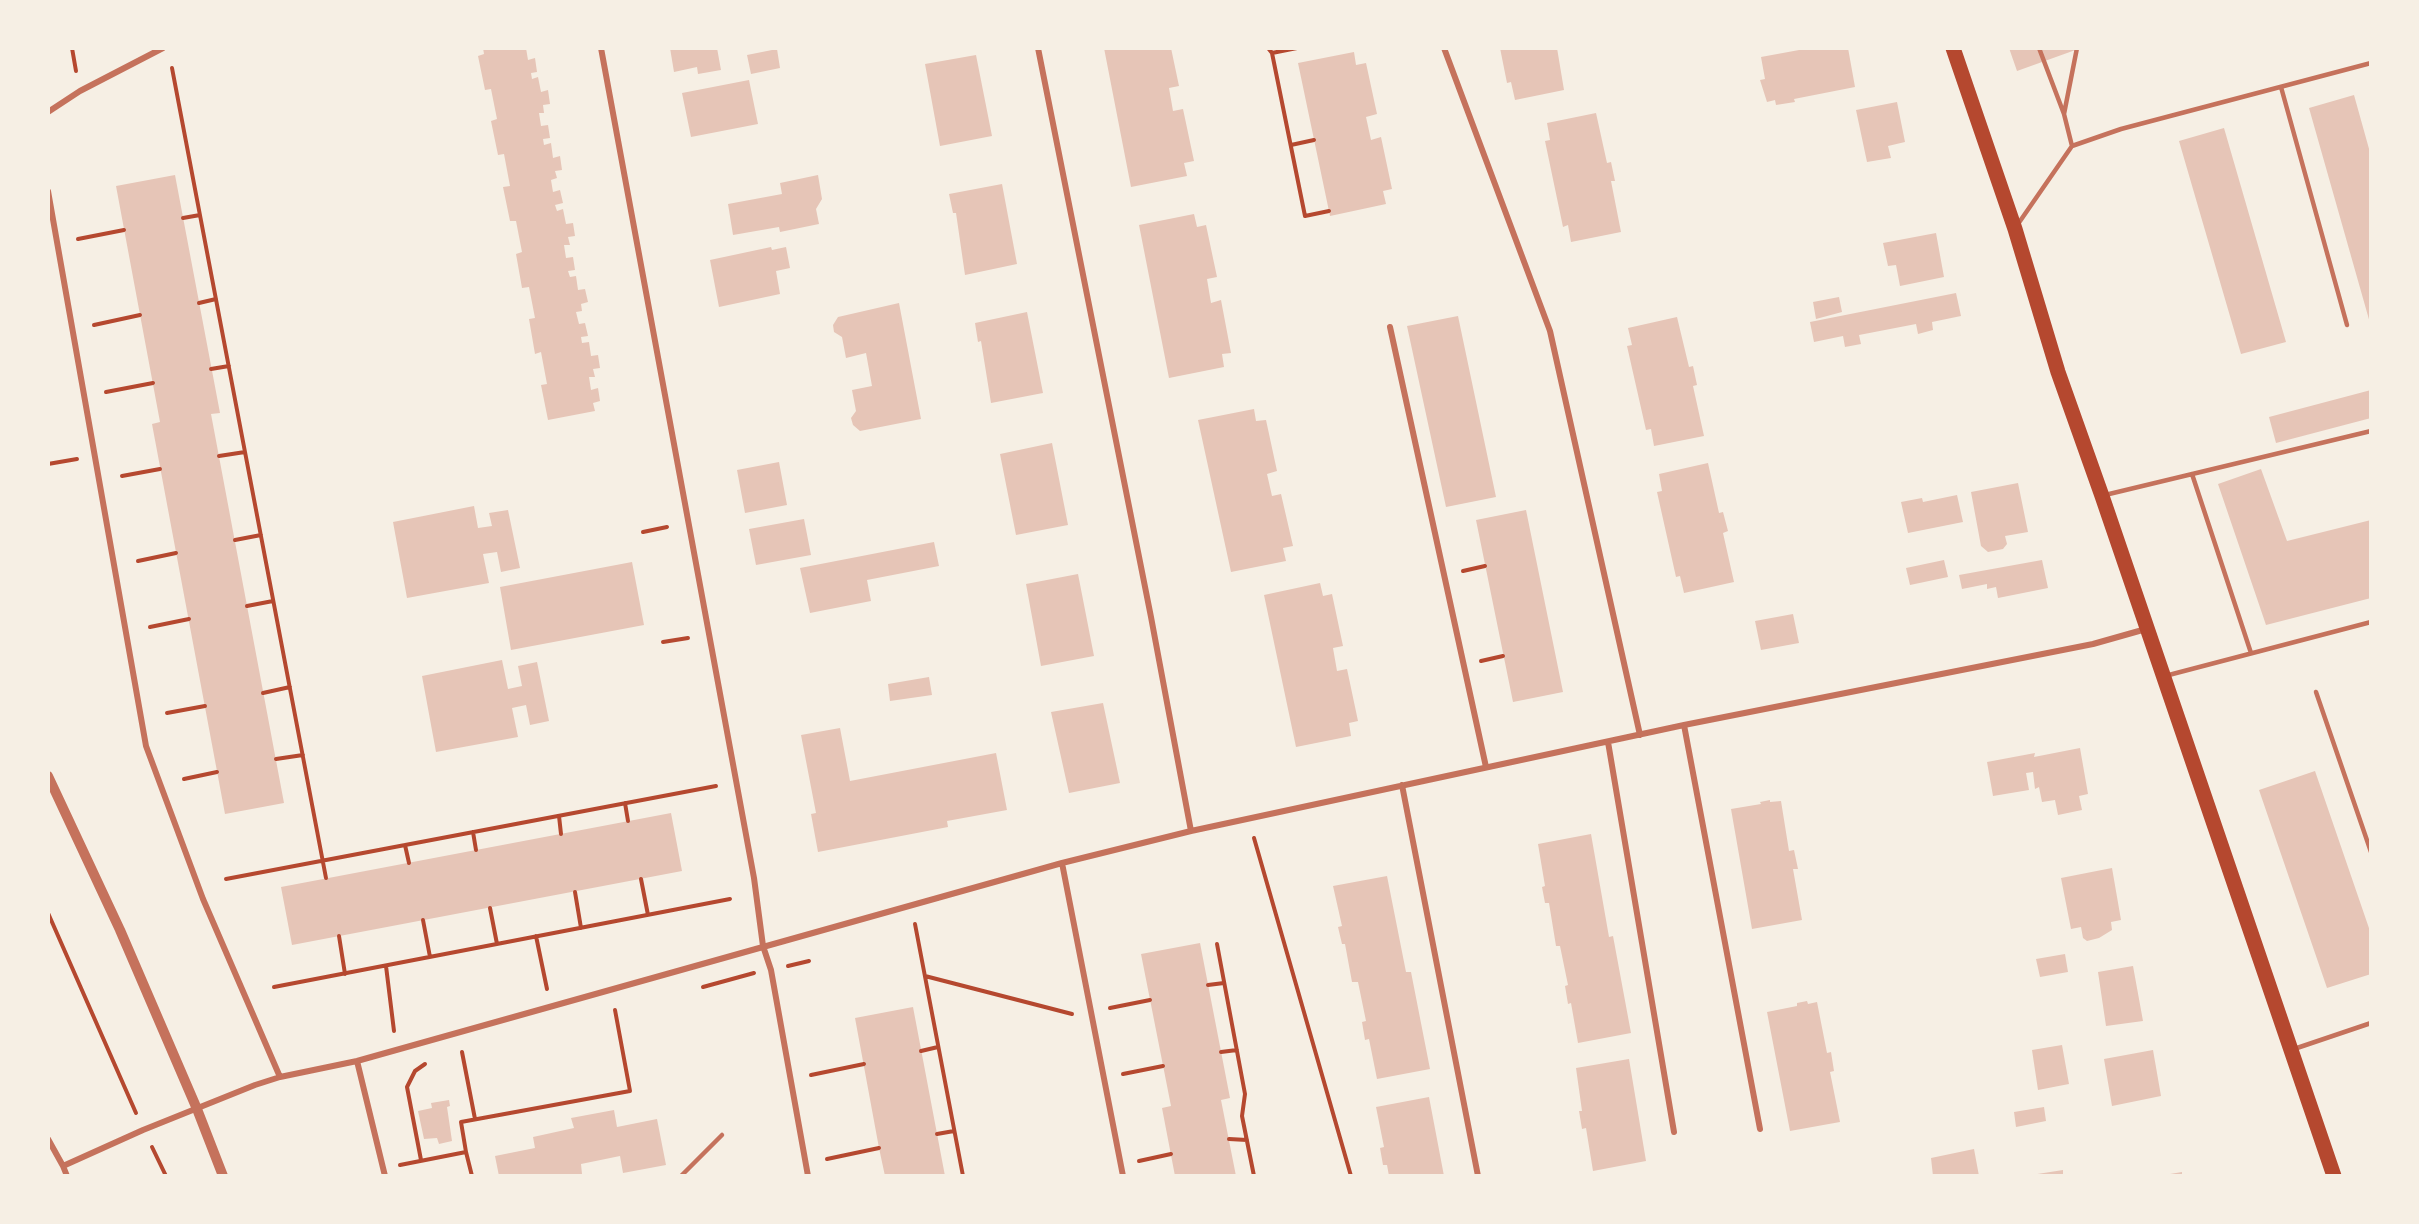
<!DOCTYPE html>
<style>
body{margin:0}
#map{position:relative;width:2419px;height:1224px;overflow:hidden;background:#f6efe4;font-family:Ubuntu,sans-serif}
canvas{display:block}
.frame{position:absolute;inset:0;border:50px solid #f6efe4;pointer-events:none}
</style>
<div id="map">
<canvas width="2419" height="1224"></canvas>
<div class="frame"></div>
</div>
<script>
const c = document.querySelector('canvas').getContext('2d');
c.lineJoin = 'round';
function fillPath(path, color) { c.fillStyle = color; c.fill(path, 'evenodd'); }
function trace(path, color, width, dash) { c.strokeStyle = color; c.lineWidth = width; c.lineCap = dash ? 'butt' : 'round'; c.setLineDash(dash || []); c.stroke(path); }
fillPath(new Path2D(`
 M 483,48 L 526,48 L 528,60 L 535,58 L 537,72 L 531,73 L 532,79 L 538,77 L 541,92 L 548,90 L 550,104 L 543,105 L 544,113 L 539,113 L 541,126 L 548,125 L 550,138 L 543,139 L 544,145 L 551,143 L 553,158 L 560,156 L 562,170 L 555,171 L 557,178 L 551,180 L 553,192 L 560,190 L 563,203 L 555,205 L 557,211 L 563,209 L 566,224 L 573,223 L 575,236 L 568,237 L 570,245 L 564,245 L 566,258 L 573,257 L 575,270 L 568,271 L 570,277 L 576,276 L 578,290 L 585,289 L 588,302 L 581,304 L 582,311 L 576,312 L 579,324 L 585,323 L 588,336 L 581,337 L 582,343 L 589,342 L 591,356 L 598,355 L 600,368 L 593,369 L 595,377 L 589,377 L 591,390 L 598,388 L 600,401 L 593,403 L 595,411 L 548,420 L 541,385 L 547,384 L 541,352 L 535,354 L 529,319 L 535,318 L 529,287 L 522,288 L 516,254 L 522,252 L 516,221 L 510,221 L 503,187 L 510,186 L 504,154 L 498,155 L 491,121 L 497,119 L 491,89 L 485,90 L 478,56 L 484,54 Z
 M 670,48 L 717,48 L 721,70 L 698,74 L 697,67 L 674,72 Z
 M 1104,48 L 1171,48 L 1179,86 L 1169,88 L 1173,111 L 1183,109 L 1194,161 L 1184,163 L 1187,176 L 1131,187 Z
 M 1500,48 L 1557,48 L 1564,90 L 1515,100 L 1511,82 L 1507,83 Z
 M 1810,48 L 1848,48 L 1855,87 L 1794,99 L 1795,102 L 1776,105 L 1775,100 L 1767,102 L 1760,80 L 1765,79 L 1761,57 Z
 M 2009,48 L 2081,48 L 2017,71 Z
 M 777,49 L 780,68 L 751,74 L 747,55 Z
 M 1354,52 L 1356,65 L 1366,63 L 1377,114 L 1366,117 L 1371,140 L 1381,137 L 1392,189 L 1383,191 L 1386,204 L 1330,216 L 1298,63 Z
 M 976,55 L 992,136 L 940,146 L 925,64 Z
 M 749,80 L 758,124 L 691,137 L 682,93 Z
 M 2354,95 L 2371,156 L 2370,323 L 2309,108 Z
 M 1897,102 L 1905,142 L 1888,146 L 1891,158 L 1867,162 L 1856,110 Z
 M 1596,113 L 1607,163 L 1611,162 L 1615,181 L 1611,181 L 1621,232 L 1571,242 L 1568,225 L 1563,227 L 1545,141 L 1550,140 L 1547,123 Z
 M 2224,128 L 2286,342 L 2241,354 L 2179,141 Z
 M 175,175 L 220,413 L 211,414 L 284,803 L 225,814 L 152,424 L 160,422 L 116,186 Z
 M 818,175 L 822,199 L 816,209 L 819,224 L 780,232 L 779,227 L 733,235 L 728,204 L 782,194 L 780,183 Z
 M 1002,184 L 1017,264 L 965,275 L 956,213 L 953,213 L 949,194 Z
 M 1194,214 L 1197,227 L 1206,225 L 1217,277 L 1207,279 L 1211,303 L 1221,300 L 1231,353 L 1222,354 L 1224,367 L 1169,378 L 1139,225 Z
 M 1936,233 L 1944,277 L 1900,286 L 1896,265 L 1888,266 L 1883,243 Z
 M 771,247 L 772,250 L 786,247 L 790,268 L 776,271 L 780,294 L 719,307 L 710,260 Z
 M 1956,293 L 1961,316 L 1932,322 L 1933,330 L 1918,334 L 1916,324 L 1859,335 L 1861,344 L 1845,347 L 1843,336 L 1814,342 L 1810,322 Z
 M 1839,297 L 1842,312 L 1816,319 L 1813,302 Z
 M 899,303 L 921,419 L 860,431 L 853,425 L 851,418 L 856,411 L 852,390 L 872,386 L 866,353 L 846,358 L 842,337 L 834,332 L 833,325 L 838,317 Z
 M 1027,312 L 1043,393 L 991,403 L 981,341 L 978,342 L 975,323 Z
 M 1458,316 L 1496,497 L 1446,507 L 1407,326 Z
 M 1677,317 L 1689,367 L 1693,366 L 1697,385 L 1693,386 L 1704,436 L 1654,446 L 1651,429 L 1646,430 L 1627,346 L 1632,345 L 1628,328 Z
 M 2371,390 L 2371,418 L 2276,443 L 2269,417 Z
 M 1254,409 L 1256,421 L 1266,420 L 1277,471 L 1267,474 L 1272,496 L 1281,494 L 1293,546 L 1283,548 L 1286,561 L 1231,572 L 1198,420 Z
 M 1052,443 L 1068,525 L 1016,535 L 1000,454 Z
 M 779,462 L 787,505 L 745,513 L 737,470 Z
 M 1708,463 L 1719,513 L 1723,512 L 1728,531 L 1723,533 L 1734,582 L 1684,593 L 1680,576 L 1676,577 L 1657,492 L 1662,491 L 1659,474 Z
 M 2261,469 L 2287,541 L 2371,520 L 2371,598 L 2266,625 L 2218,484 Z
 M 2018,483 L 2028,532 L 2005,536 L 2007,544 L 2003,549 L 1988,552 L 1981,546 L 1971,492 Z
 M 1957,495 L 1963,522 L 1908,533 L 1901,502 L 1922,498 L 1923,502 Z
 M 474,506 L 478,528 L 492,526 L 489,513 L 508,510 L 520,568 L 501,572 L 497,552 L 483,554 L 489,583 L 407,598 L 393,522 Z
 M 1526,510 L 1563,692 L 1513,702 L 1476,520 Z
 M 804,519 L 811,555 L 756,565 L 749,529 Z
 M 934,542 L 939,566 L 867,580 L 871,601 L 810,613 L 800,568 Z
 M 1944,560 L 1948,577 L 1910,585 L 1906,568 Z
 M 2042,560 L 2048,588 L 1998,598 L 1996,587 L 1987,589 L 1987,584 L 1962,589 L 1959,575 Z
 M 632,562 L 644,625 L 511,650 L 500,587 Z
 M 1078,574 L 1094,656 L 1041,666 L 1026,584 Z
 M 1320,583 L 1323,596 L 1332,594 L 1343,646 L 1333,648 L 1337,671 L 1347,669 L 1358,721 L 1349,723 L 1351,736 L 1296,747 L 1264,595 Z
 M 1793,614 L 1799,643 L 1761,650 L 1755,621 Z
 M 502,660 L 508,689 L 522,686 L 518,666 L 537,662 L 549,721 L 530,725 L 526,705 L 512,708 L 518,737 L 436,752 L 422,676 Z
 M 929,677 L 932,695 L 890,701 L 888,684 Z
 M 1103,703 L 1120,783 L 1069,793 L 1051,712 Z
 M 840,728 L 850,781 L 996,753 L 1007,810 L 947,821 L 948,827 L 818,852 L 811,814 L 816,813 L 801,735 Z
 M 2080,748 L 2088,794 L 2079,796 L 2082,810 L 2058,815 L 2055,800 L 2042,802 L 2039,787 L 2035,789 L 2033,772 L 2026,773 L 2029,790 L 1993,796 L 1987,762 L 2035,753 L 2034,757 Z
 M 2315,771 L 2371,934 L 2371,974 L 2327,988 L 2259,790 Z
 M 1770,800 L 1770,802 L 1781,801 L 1789,851 L 1794,850 L 1798,869 L 1793,869 L 1802,920 L 1752,929 L 1731,809 L 1761,804 L 1760,802 Z
 M 671,813 L 682,871 L 292,945 L 281,887 Z
 M 1591,834 L 1609,937 L 1613,936 L 1631,1033 L 1578,1043 L 1571,1003 L 1568,1004 L 1565,986 L 1568,985 L 1560,946 L 1556,946 L 1549,903 L 1545,903 L 1542,887 L 1545,886 L 1538,844 Z
 M 2112,868 L 2121,920 L 2111,922 L 2112,930 L 2099,938 L 2087,941 L 2083,938 L 2081,927 L 2071,929 L 2061,878 Z
 M 1387,876 L 1406,972 L 1411,972 L 1430,1069 L 1377,1079 L 1369,1039 L 1365,1040 L 1362,1022 L 1366,1021 L 1358,982 L 1352,982 L 1345,944 L 1342,944 L 1338,927 L 1342,926 L 1333,886 Z
 M 1200,943 L 1230,1098 L 1221,1100 L 1236,1176 L 1175,1176 L 1162,1108 L 1171,1106 L 1141,954 Z
 M 2065,954 L 2068,972 L 2040,977 L 2036,959 Z
 M 2133,966 L 2143,1021 L 2106,1026 L 2098,972 Z
 M 1807,1001 L 1808,1004 L 1817,1002 L 1827,1053 L 1831,1052 L 1834,1071 L 1830,1072 L 1840,1122 L 1790,1131 L 1767,1012 L 1797,1006 L 1797,1003 Z
 M 913,1007 L 945,1176 L 885,1176 L 879,1148 L 855,1018 Z
 M 2062,1045 L 2069,1084 L 2038,1090 L 2032,1050 Z
 M 2153,1050 L 2161,1096 L 2112,1106 L 2104,1059 Z
 M 1629,1059 L 1646,1161 L 1593,1171 L 1586,1128 L 1582,1129 L 1579,1111 L 1582,1111 L 1576,1068 Z
 M 1429,1097 L 1444,1176 L 1389,1176 L 1387,1165 L 1383,1165 L 1380,1148 L 1384,1147 L 1376,1107 Z
 M 449,1100 L 450,1106 L 447,1107 L 452,1141 L 439,1144 L 437,1138 L 424,1139 L 418,1111 L 432,1108 L 431,1103 Z
 M 2044,1107 L 2046,1121 L 2016,1127 L 2014,1112 Z
 M 614,1110 L 617,1127 L 657,1119 L 666,1165 L 623,1173 L 620,1156 L 581,1164 L 582,1174 L 575,1176 L 499,1176 L 495,1156 L 535,1148 L 533,1137 L 574,1128 L 571,1118 Z
 M 1974,1149 L 1979,1176 L 1933,1176 L 1931,1158 Z
 M 2063,1170 L 2063,1176 L 2031,1176 L 2031,1175 Z
 M 2182,1172 L 2182,1176 L 2164,1176 L 2164,1175 Z`), '#e6c5b7');
trace(new Path2D(`
 M 72,48 L 76,71
 M 1268,48 L 1272,53 L 1305,216 L 1329,211
 M 1272,53 L 1297,48
 M 172,68 L 326,878
 M 1291,145 L 1314,140
 M 183,218 L 200,215
 M 78,239 L 124,230
 M 199,303 L 216,299
 M 94,325 L 140,315
 M 211,369 L 229,366
 M 106,392 L 153,383
 M 219,456 L 245,452
 M 48,464 L 77,459
 M 122,476 L 160,469
 M 643,532 L 667,527
 M 235,540 L 261,535
 M 138,561 L 176,553
 M 1463,571 L 1485,566
 M 247,606 L 273,601
 M 150,627 L 189,619
 M 663,642 L 688,638
 M 1481,661 L 1503,656
 M 263,693 L 290,687
 M 167,713 L 205,706
 M 276,759 L 303,755
 M 184,779 L 217,772
 M 625,803 L 628,821
 M 559,816 L 561,834
 M 473,832 L 476,850
 M 1254,838 L 1351,1176
 M 405,845 L 409,863
 M 226,879 L 716,786
 M 641,879 L 648,915
 M 575,892 L 581,928
 M 490,908 L 497,944
 M 48,913 L 136,1113
 M 423,920 L 430,957
 M 915,924 L 963,1176
 M 339,936 L 345,974
 M 536,936 L 547,989
 M 1217,944 L 1245,1094 L 1242,1116 L 1254,1176
 M 386,966 L 394,1031
 M 788,966 L 809,961
 M 925,976 L 1072,1014
 M 1208,985 L 1224,983
 M 274,987 L 730,899
 M 703,987 L 754,973
 M 1110,1008 L 1150,1000
 M 921,1051 L 938,1047
 M 462,1052 L 475,1119
 M 1221,1052 L 1237,1050
 M 1123,1074 L 1163,1066
 M 811,1075 L 864,1064
 M 937,1134 L 954,1131
 M 1229,1139 L 1247,1140
 M 152,1147 L 166,1176
 M 466,1152 L 461,1122 L 630,1091 L 615,1010
 M 827,1159 L 879,1148
 M 421,1160 L 407,1087 L 415,1071 L 425,1064
 M 1139,1161 L 1171,1154
 M 400,1165 L 466,1152 L 472,1176`), '#b5482f', 4);
trace(new Path2D(`
 M 2039,48 L 2064,114
 M 2281,87 L 2347,325
 M 2072,146 L 2121,129 L 2371,63
 M 2018,224 L 2072,146 L 2064,114 L 2077,48
 M 2192,474 L 2251,653
 M 2105,495 L 2371,431
 M 2165,676 L 2371,622
 M 2316,692 L 2371,852
 M 2294,1049 L 2371,1023
 M 681,1176 L 722,1135`), '#c5725c', 4.5);
trace(new Path2D(`
 M 601,48 L 754,878 L 763,946 L 771,970 L 808,1176
 M 1038,48 L 1151,617 L 1191,831
 M 1444,48 L 1550,331 L 1640,735
 M 48,112 L 80,91 L 163,48
 M 48,191 L 146,746 L 203,899 L 280,1077
 M 1390,327 L 1486,767
 M 1684,725 L 1760,1129
 M 1608,742 L 1674,1132
 M 1402,785 L 1478,1176
 M 1062,863 L 1123,1176
 M 357,1061 L 385,1176
 M 48,1139 L 63,1166 L 143,1130 L 255,1085 L 280,1077 L 357,1061 L 1062,863 L 1191,831 L 1684,725 L 2093,644 L 2146,629
 M 63,1166 L 67,1176`), '#c5725c', 6);
trace(new Path2D(`
 M 48,776 L 120,930 L 197,1109 L 223,1176`), '#c5725c', 10);
trace(new Path2D(`
 M 1953,48 L 2015,229 L 2058,372 L 2102,496 L 2334,1176`), '#b5482f', 15);
</script>
